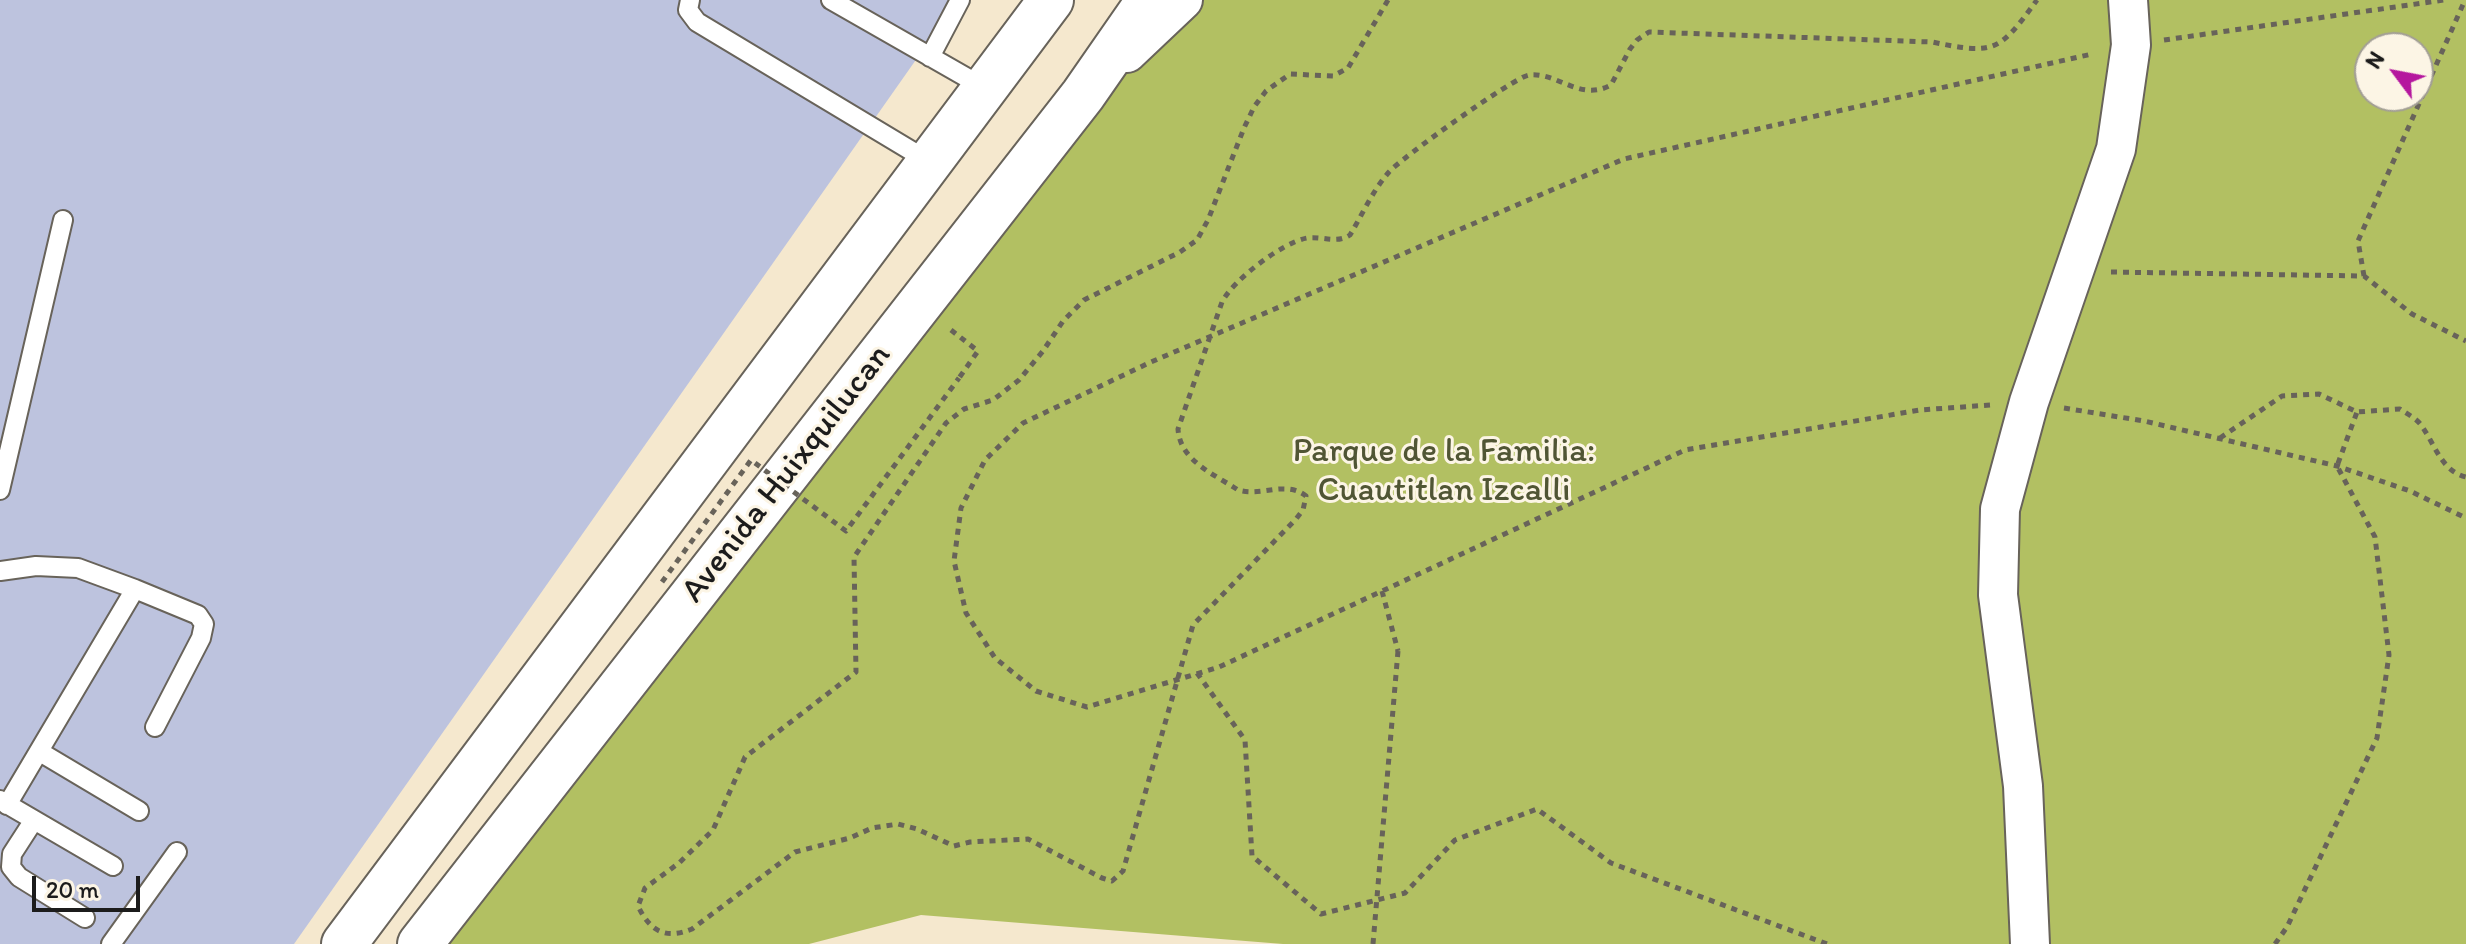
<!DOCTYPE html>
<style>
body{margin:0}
#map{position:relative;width:2466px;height:944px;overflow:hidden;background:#f5e8ce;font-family:Itim,sans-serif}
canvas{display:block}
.north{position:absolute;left:2354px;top:32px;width:80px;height:80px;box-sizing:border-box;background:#fcf5e5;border:2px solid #a29e95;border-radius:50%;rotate:302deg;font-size:22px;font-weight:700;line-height:32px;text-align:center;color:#1c1c1c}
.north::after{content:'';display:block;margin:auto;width:28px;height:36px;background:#b5179e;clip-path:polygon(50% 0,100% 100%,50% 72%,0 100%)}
.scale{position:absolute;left:32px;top:876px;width:108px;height:36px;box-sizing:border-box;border:4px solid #1c1c1c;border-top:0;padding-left:10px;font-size:24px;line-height:28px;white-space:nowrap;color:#1c1c1c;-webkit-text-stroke:6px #fcf5e5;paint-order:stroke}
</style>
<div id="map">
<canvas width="2466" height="944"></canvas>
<div class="north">N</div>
<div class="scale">20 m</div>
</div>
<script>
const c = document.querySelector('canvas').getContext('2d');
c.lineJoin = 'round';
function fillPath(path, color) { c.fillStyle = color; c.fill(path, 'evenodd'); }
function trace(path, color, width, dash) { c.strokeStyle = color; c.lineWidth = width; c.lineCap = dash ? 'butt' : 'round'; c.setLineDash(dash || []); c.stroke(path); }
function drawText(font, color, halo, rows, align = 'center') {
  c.font = font + ' Itim,sans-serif'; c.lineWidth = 6; c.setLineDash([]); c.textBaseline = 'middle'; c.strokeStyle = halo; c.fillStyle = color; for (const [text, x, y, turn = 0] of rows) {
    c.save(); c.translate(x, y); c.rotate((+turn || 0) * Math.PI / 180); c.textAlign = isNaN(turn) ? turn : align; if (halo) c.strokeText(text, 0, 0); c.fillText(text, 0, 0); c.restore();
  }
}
fillPath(new Path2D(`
 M 0,0 L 958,0 L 294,944 L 0,944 Z`), '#bdc3de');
fillPath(new Path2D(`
 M 1125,0 L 2466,0 L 2466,944 L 1283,944 L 921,915 L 809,944 L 421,944 ZM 2370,48 L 2418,48 L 2418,96 L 2370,96 Z`), '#b2c062');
const lane = new Path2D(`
 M 690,0 L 688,10 L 697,22 L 930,162
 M 831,0 L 985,88
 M 930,57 L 960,0
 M 0,490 L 63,220
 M 0,571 L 36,566 L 78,568 L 135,589
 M 40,752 L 139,811
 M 0,800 L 113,866
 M 7,805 L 135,589 L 198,615 L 204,624 L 201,638 L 155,727
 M 34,820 L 12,854 L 11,867 L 19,877 L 85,918
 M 111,944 L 177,852`);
const street = new Path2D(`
 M 1127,53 L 1183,0
 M 2030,944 L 2023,786 L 1998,595 L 2000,509 L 2029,402 L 2116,149 L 2131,45 L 2128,0`);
const secondary = new Path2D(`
 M 420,944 L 1083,95 L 1149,0`);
const primary = new Path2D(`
 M 344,944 L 1051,0`);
trace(lane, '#68635a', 22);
trace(street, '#68635a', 42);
trace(secondary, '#68635a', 48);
trace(primary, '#68635a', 48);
trace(new Path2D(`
 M 1388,0 L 1348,68 L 1333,76 L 1290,74 L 1266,91 L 1254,107 L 1244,128 L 1208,220 L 1197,240 L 1180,252 L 1084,300 L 1063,321 L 1043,351 L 1019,380 L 993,400 L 964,409 L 946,423 L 854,557 L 856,672 L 745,757 L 713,830 L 679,863 L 645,888 L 638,906 C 650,931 665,940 692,929 L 795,852 L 850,838 L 872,828 L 898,824 L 917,829 L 954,846 L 970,842 L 1028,839 L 1102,878 L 1112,881 L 1123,871 L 1193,625 L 1296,519 L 1303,510 L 1306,496 C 1286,480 1261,497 1238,490 C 1214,474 1180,461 1178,429 L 1222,302 C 1233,280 1283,242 1307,238 C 1323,236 1336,244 1350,235 C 1362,215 1373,190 1389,172 C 1400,159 1514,77 1529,75 C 1558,72 1580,102 1611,85 L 1630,49 L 1637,40 L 1649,32 L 1932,42 C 1995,55 1999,52 2037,0
 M 2164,40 L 2444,0
 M 2111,272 L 2364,276 L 2412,314 L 2466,341
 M 2364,276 L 2358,241 L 2465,0
 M 951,330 L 978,351 L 959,378
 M 1990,405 L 1920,410 L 1685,450 L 1219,667 L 1087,707 L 1036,691 L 995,658 L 966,613 L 954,561 L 961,508 L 985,460 L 1023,423 L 1151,362 L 1624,159 L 2092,54
 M 2064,408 L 2144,421 L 2337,466 L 2410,491 L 2466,518
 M 2220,438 L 2282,396 L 2319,394 L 2357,412 L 2400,409 C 2407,414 2416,418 2421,425 C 2435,444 2441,471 2466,477
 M 1382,591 L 1398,651
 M 1197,673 L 1245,740 L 1252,856 L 1321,914 L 1405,893 L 1455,840 L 1537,809 L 1611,863 L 1827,944
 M 2275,944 L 2287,927 L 2377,738 L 2389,655 L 2375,537 L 2337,466 L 2357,412`), '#68635a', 5, [6, 6]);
trace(lane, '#fff', 18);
trace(street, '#fff', 38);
trace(secondary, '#fff', 44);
trace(primary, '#fff', 44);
trace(new Path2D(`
 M 662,582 L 751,460 L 846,531 L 959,378
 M 1373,944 L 1398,651`), '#68635a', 5, [6, 6]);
drawText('34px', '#505534', '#fcf5e5', [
 ["Parque de la Familia:",1444,452],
 ["Cuautitlan Izcalli",1444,491]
]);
drawText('34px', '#1c1c1c', '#fcf5e5', [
 ["Avenida Huixquilucan",787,474,-52]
]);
</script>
